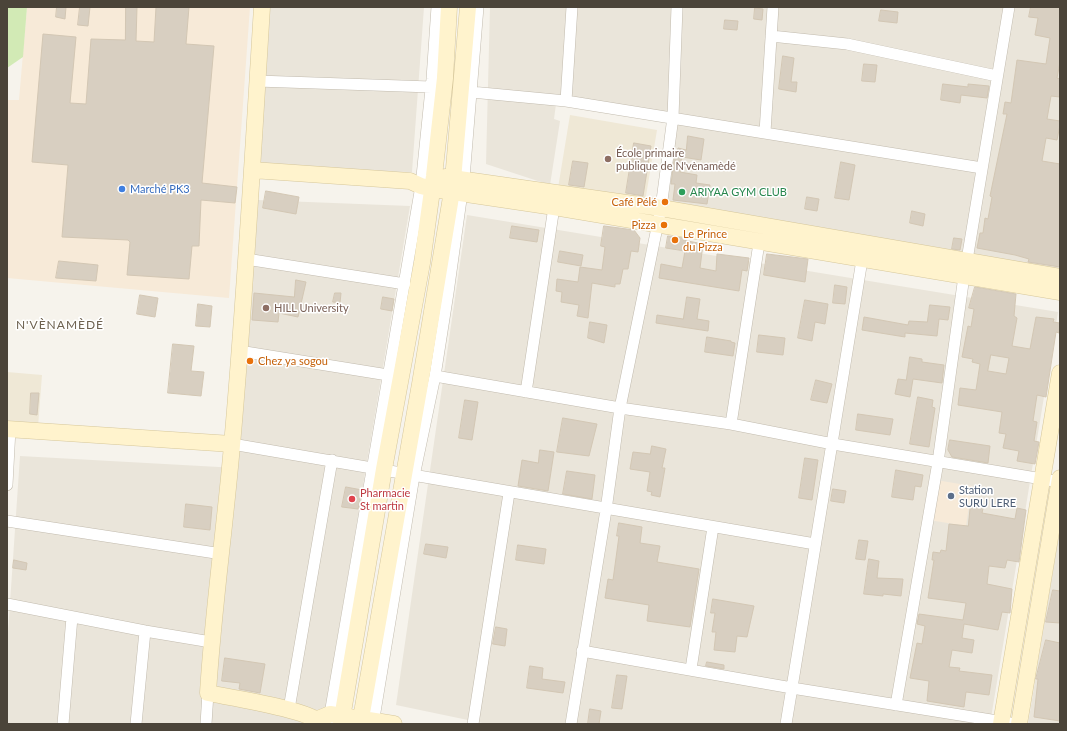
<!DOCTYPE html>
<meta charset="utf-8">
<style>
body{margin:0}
#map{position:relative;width:1067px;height:731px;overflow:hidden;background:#f6f3ec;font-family:Lato,sans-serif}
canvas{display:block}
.frame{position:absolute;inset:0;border:8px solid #4b4439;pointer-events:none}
</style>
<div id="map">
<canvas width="1067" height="731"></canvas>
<div class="frame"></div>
</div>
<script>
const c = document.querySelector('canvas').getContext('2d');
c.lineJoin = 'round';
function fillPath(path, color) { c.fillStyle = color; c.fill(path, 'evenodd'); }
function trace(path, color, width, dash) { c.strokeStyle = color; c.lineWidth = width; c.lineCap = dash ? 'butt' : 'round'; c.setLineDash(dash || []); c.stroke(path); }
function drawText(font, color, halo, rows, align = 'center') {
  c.font = font + ' Lato,sans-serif'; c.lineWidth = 3; c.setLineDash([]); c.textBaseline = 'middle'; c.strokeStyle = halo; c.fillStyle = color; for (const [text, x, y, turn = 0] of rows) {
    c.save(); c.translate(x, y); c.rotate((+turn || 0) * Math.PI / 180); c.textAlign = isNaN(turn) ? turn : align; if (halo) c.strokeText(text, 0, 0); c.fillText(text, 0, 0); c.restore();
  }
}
fillPath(new Path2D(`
 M 269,7 L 424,7 L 412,172 L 259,171 Z
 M 490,7 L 1060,7 L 1060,280 L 660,216 L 669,121 L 556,104 L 554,119 L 560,121 L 550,185 L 486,164 Z
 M 257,200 L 410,206 L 323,724 L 7,724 L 7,647 L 20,456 L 237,468 Z
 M 467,215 L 1058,312 L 990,724 L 487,724 L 396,705 Z
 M 1060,527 L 1060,724 L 1028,724 Z`), '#eae5da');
fillPath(new Path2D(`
 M 27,7 L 250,7 L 229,298 L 7,278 L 7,100 L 19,100 Z
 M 936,480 L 972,486 L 966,526 L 929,520 Z`), '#f7ead8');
fillPath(new Path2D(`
 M 570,115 L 657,130 L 645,202 L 558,188 Z
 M 7,372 L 42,375 L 38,427 L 7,424 Z`), '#efe8d6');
fillPath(new Path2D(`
 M 7,7 L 27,7 L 23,57 L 7,68 Z`), '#d2eab5');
const building = new Path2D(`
 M 57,7 L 66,7 L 65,19 L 56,17 Z
 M 80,7 L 90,7 L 88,26 L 78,25 Z
 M 126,7 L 137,7 L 136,41 L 154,42 L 156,7 L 189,7 L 186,44 L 214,46 L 202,183 L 237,187 L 235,203 L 201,200 L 199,246 L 192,246 L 189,279 L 127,275 L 130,242 L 128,240 L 62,237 L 68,165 L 32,162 L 43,34 L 76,37 L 70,103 L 86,104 L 91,39 L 125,40 Z
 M 1031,7 L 1060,7 L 1060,62 L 1057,78 L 1060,79 L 1060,97 L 1051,96 L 1047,119 L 1060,121 L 1060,125 L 1057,140 L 1046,138 L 1042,161 L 1060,164 L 1060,267 L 1028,262 L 1029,259 L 1015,255 L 977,248 L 980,233 L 983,233 L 985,218 L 988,219 L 992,197 L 990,196 L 1007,114 L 1003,114 L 1005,102 L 1011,103 L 1017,60 L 1046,64 L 1050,38 L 1035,35 L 1038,18 L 1029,17 Z
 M 755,8 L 763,9 L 762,20 L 754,19 Z
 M 881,10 L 898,12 L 897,23 L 879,21 Z
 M 725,20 L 738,21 L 737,30 L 724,29 Z
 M 783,56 L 794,58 L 791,82 L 797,82 L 796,92 L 779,89 Z
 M 864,64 L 877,65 L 875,82 L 862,81 Z
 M 943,84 L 968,87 L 968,84 L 989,86 L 987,98 L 961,95 L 960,103 L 941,100 Z
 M 688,136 L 704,139 L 701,160 L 682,157 L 680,172 L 697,175 L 696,183 L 710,185 L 707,204 L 673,200 L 675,184 L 671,184 L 675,153 L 677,154 L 678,148 L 686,150 Z
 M 634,143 L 651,146 L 643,196 L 626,193 Z
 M 573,161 L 588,163 L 584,187 L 569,185 Z
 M 841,162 L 855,165 L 849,200 L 835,198 Z
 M 266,191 L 299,197 L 296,214 L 263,208 Z
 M 807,197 L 819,199 L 817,211 L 805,209 Z
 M 912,211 L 925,214 L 923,226 L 910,223 Z
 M 512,226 L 539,230 L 537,242 L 510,238 Z
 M 604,226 L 634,230 L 640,238 L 638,252 L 631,251 L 628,269 L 623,269 L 620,284 L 615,284 L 615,287 L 592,283 L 588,318 L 577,316 L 579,305 L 561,302 L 562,292 L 556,291 L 557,279 L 578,282 L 580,267 L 602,270 L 605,247 L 601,246 Z
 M 668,236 L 683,238 L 683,240 L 703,244 L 700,268 L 716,271 L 717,254 L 749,258 L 747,271 L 742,270 L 739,291 L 659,278 L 661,264 L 682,268 L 685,251 L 666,248 Z
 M 954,238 L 962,239 L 960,250 L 952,249 Z
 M 560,251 L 583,255 L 581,266 L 558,262 Z
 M 767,254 L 808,259 L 805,282 L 764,275 Z
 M 59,261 L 98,265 L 96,281 L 56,278 Z
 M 296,280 L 306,282 L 298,317 L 279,313 L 278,322 L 252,320 L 254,293 L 294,297 Z
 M 835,285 L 847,287 L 845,304 L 833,303 Z
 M 975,287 L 1016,294 L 1014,316 L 1017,318 L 1012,346 L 1030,349 L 1036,317 L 1054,319 L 1053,322 L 1060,323 L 1059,333 L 1056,332 L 1046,397 L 1037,395 L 1033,421 L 1037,422 L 1034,441 L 1039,442 L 1035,464 L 1017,461 L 1019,451 L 1003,448 L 1006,434 L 999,433 L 1002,412 L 958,405 L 960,388 L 976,390 L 980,364 L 972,362 L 973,359 L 962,357 L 968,326 L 971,327 L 974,309 L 969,308 ZM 991,355 L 1009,358 L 1006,374 L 988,371 Z
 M 335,293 L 341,293 L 340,303 L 333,302 Z
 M 140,295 L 158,298 L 155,317 L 137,314 Z
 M 383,297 L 394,299 L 392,311 L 381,309 Z
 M 687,297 L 700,299 L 697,319 L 709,321 L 708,331 L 656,323 L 657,315 L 683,319 Z
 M 805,300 L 828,304 L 825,324 L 815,322 L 812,341 L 798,338 Z
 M 198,304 L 212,306 L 210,327 L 196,326 Z
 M 930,305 L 950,307 L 948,320 L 939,319 L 937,336 L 905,333 L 905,337 L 862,330 L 864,317 L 908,325 L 909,321 L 927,322 Z
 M 590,322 L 607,325 L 604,343 L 588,338 Z
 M 759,335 L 785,338 L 783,355 L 757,352 Z
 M 707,337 L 731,341 L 731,342 L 735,343 L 733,356 L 705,352 Z
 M 173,344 L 194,346 L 191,371 L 204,372 L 201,396 L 168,393 Z
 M 910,357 L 922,359 L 922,362 L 944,365 L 942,383 L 913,379 L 910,397 L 895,394 L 898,379 L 906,380 Z
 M 816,380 L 832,384 L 827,403 L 811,400 Z
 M 31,393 L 39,393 L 37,415 L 30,414 Z
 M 918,397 L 933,400 L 932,407 L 935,408 L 929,447 L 910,444 Z
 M 465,400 L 478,402 L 472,440 L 459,438 Z
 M 858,414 L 893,419 L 890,435 L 856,430 Z
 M 563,418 L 597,424 L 589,456 L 557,452 Z
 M 950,440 L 990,446 L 988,463 L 952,457 L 948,450 Z
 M 652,446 L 666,449 L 662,468 L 665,468 L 660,497 L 651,495 L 652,492 L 647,491 L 650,472 L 630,469 L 633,452 L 650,454 Z
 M 540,450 L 554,452 L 548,491 L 518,486 L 522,460 L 538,463 Z
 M 805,458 L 818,460 L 812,500 L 799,498 Z
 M 896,470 L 923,475 L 921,487 L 915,486 L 913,500 L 892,497 Z
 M 567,471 L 595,475 L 592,499 L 563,494 Z
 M 346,487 L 362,490 L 358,509 L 342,507 Z
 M 833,489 L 846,491 L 844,503 L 831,501 Z
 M 971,502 L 984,504 L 982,513 L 1015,519 L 1017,508 L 1026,510 L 1019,562 L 1007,560 L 1005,568 L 989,566 L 987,584 L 1012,589 L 1010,613 L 1002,612 L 998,630 L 964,624 L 962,638 L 974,640 L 972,653 L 952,650 L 949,667 L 960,668 L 959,671 L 992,675 L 989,695 L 966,692 L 964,707 L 927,701 L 929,681 L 910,678 L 917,643 L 922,644 L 925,626 L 917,624 L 919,614 L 963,620 L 966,603 L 928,598 L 934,560 L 932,560 L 933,552 L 940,553 L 941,550 L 946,551 L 949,524 L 968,526 Z
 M 186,504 L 212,507 L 210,530 L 184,527 Z
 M 619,523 L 642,527 L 640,543 L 660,546 L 657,562 L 699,569 L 690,627 L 647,621 L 649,605 L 605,598 L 608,579 L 613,580 L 619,536 L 617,536 Z
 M 859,540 L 868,541 L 865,560 L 856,559 Z
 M 426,544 L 448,547 L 446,558 L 424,554 Z
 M 518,545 L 546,549 L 544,564 L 516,560 Z
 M 869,559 L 879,561 L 877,578 L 903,579 L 901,596 L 883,594 L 883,596 L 864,594 Z
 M 14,560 L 27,563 L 26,570 L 13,568 Z
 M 1053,590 L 1060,591 L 1060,623 L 1046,622 Z
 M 713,599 L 754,606 L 747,637 L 737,636 L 735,652 L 714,650 L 716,632 L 712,632 L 715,613 L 711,613 Z
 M 496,627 L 507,629 L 505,646 L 493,644 Z
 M 1046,640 L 1060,643 L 1060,721 L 1034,717 L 1038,679 L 1036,679 Z
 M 225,658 L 265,664 L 260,693 L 239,689 L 240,683 L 222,681 Z
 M 707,662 L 724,665 L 724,669 L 706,666 Z
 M 530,666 L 543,668 L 542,679 L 565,682 L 563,693 L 527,688 Z
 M 617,675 L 627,676 L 622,709 L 612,708 Z
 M 590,709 L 601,711 L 599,724 L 588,724 Z`);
fillPath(building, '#d8cfc1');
trace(building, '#d3c7b4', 1);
const street = new Path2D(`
 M 771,36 L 847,44 L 997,76
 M 257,81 L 431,87
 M 471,92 L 566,101 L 982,168
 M 566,101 L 572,7
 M 765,132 L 773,7
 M 246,259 L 405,284
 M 967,260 L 1009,7
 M 239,351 L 388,375
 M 435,376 L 620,408 L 731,424 L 833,444 L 1060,482
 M 526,392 L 554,207
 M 731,424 L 759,243
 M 232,444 L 815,544
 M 7,485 L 10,429
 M 7,521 L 222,554
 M 7,604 L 145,631 L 211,642
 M 582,651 L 792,688 L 1016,724
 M 691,669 L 713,527
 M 896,705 L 938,462 L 964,276
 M 289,709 L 332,460
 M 329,720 L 421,186 L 432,79 L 437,7
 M 63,724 L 72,617
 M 136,724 L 145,631
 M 206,724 L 208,693
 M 373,724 L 414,476 L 435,376 L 448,293 L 464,178 L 478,7
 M 473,724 L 509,493
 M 571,724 L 606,510 L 620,408 L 661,208 L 673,117 L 677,7
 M 786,724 L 862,260`);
const secondary = new Path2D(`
 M 262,7 C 253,153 245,299 232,445 C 225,528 213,610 208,693 C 233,698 308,709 323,724
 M 252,170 L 410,181 L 421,186 L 433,189 L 554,207 L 1060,292
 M 445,177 L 661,208 L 1060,277
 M 7,429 L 232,444
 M 318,719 L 330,714 L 394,724
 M 341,724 L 384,469 L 422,263 L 434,176 L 445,78 L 449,7
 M 360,724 L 420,384 L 452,191 L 468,7
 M 1001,724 L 1060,373
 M 1019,724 L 1060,478`);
trace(street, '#c2bbae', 12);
trace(secondary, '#d6c79b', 17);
trace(street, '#fff', 11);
trace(secondary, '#fff3cd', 16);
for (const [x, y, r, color] of [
 [608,159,4,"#8d6e63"],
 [122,189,4,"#3f7fe0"],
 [682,192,4,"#2e9e5b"],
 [665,202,4,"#e8710a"],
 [664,225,4,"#e8710a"],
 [675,240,4,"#e8710a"],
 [266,308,4,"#8d6e63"],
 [250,361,4,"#e8710a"],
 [951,496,4,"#5c6f8a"],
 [352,499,4,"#e0444e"]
]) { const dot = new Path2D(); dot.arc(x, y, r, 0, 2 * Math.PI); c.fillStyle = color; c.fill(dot); trace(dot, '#fff', 1.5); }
drawText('11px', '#785e54', '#fff', [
 ["École primaire",616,153],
 ["publique de N'vènamèdé",616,166],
 ["HILL University",274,308]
], 'left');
drawText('11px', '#366cbe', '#fff', [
 ["Marché PK3",130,189]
], 'left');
drawText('11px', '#27864d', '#fff', [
 ["ARIYAA GYM CLUB",690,192]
], 'left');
drawText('11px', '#c56008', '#fff', [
 ["Café Pélé",657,202],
 ["Pizza",656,225],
 ["Le Prince",683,234,"left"],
 ["du Pizza",683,247,"left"],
 ["Chez ya sogou",258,361,"left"]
], 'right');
drawText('11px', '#4e5e75', '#fff', [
 ["Station",959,490],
 ["SURU LERE",959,503]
], 'left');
drawText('11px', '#be3a42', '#fff', [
 ["Pharmacie",360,493],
 ["St martin",360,506]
], 'left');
c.letterSpacing = '1px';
drawText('12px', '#6e6250', '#fff', [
 ["N'VÈNAMÈDÉ",60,325]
]);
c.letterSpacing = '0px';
</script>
